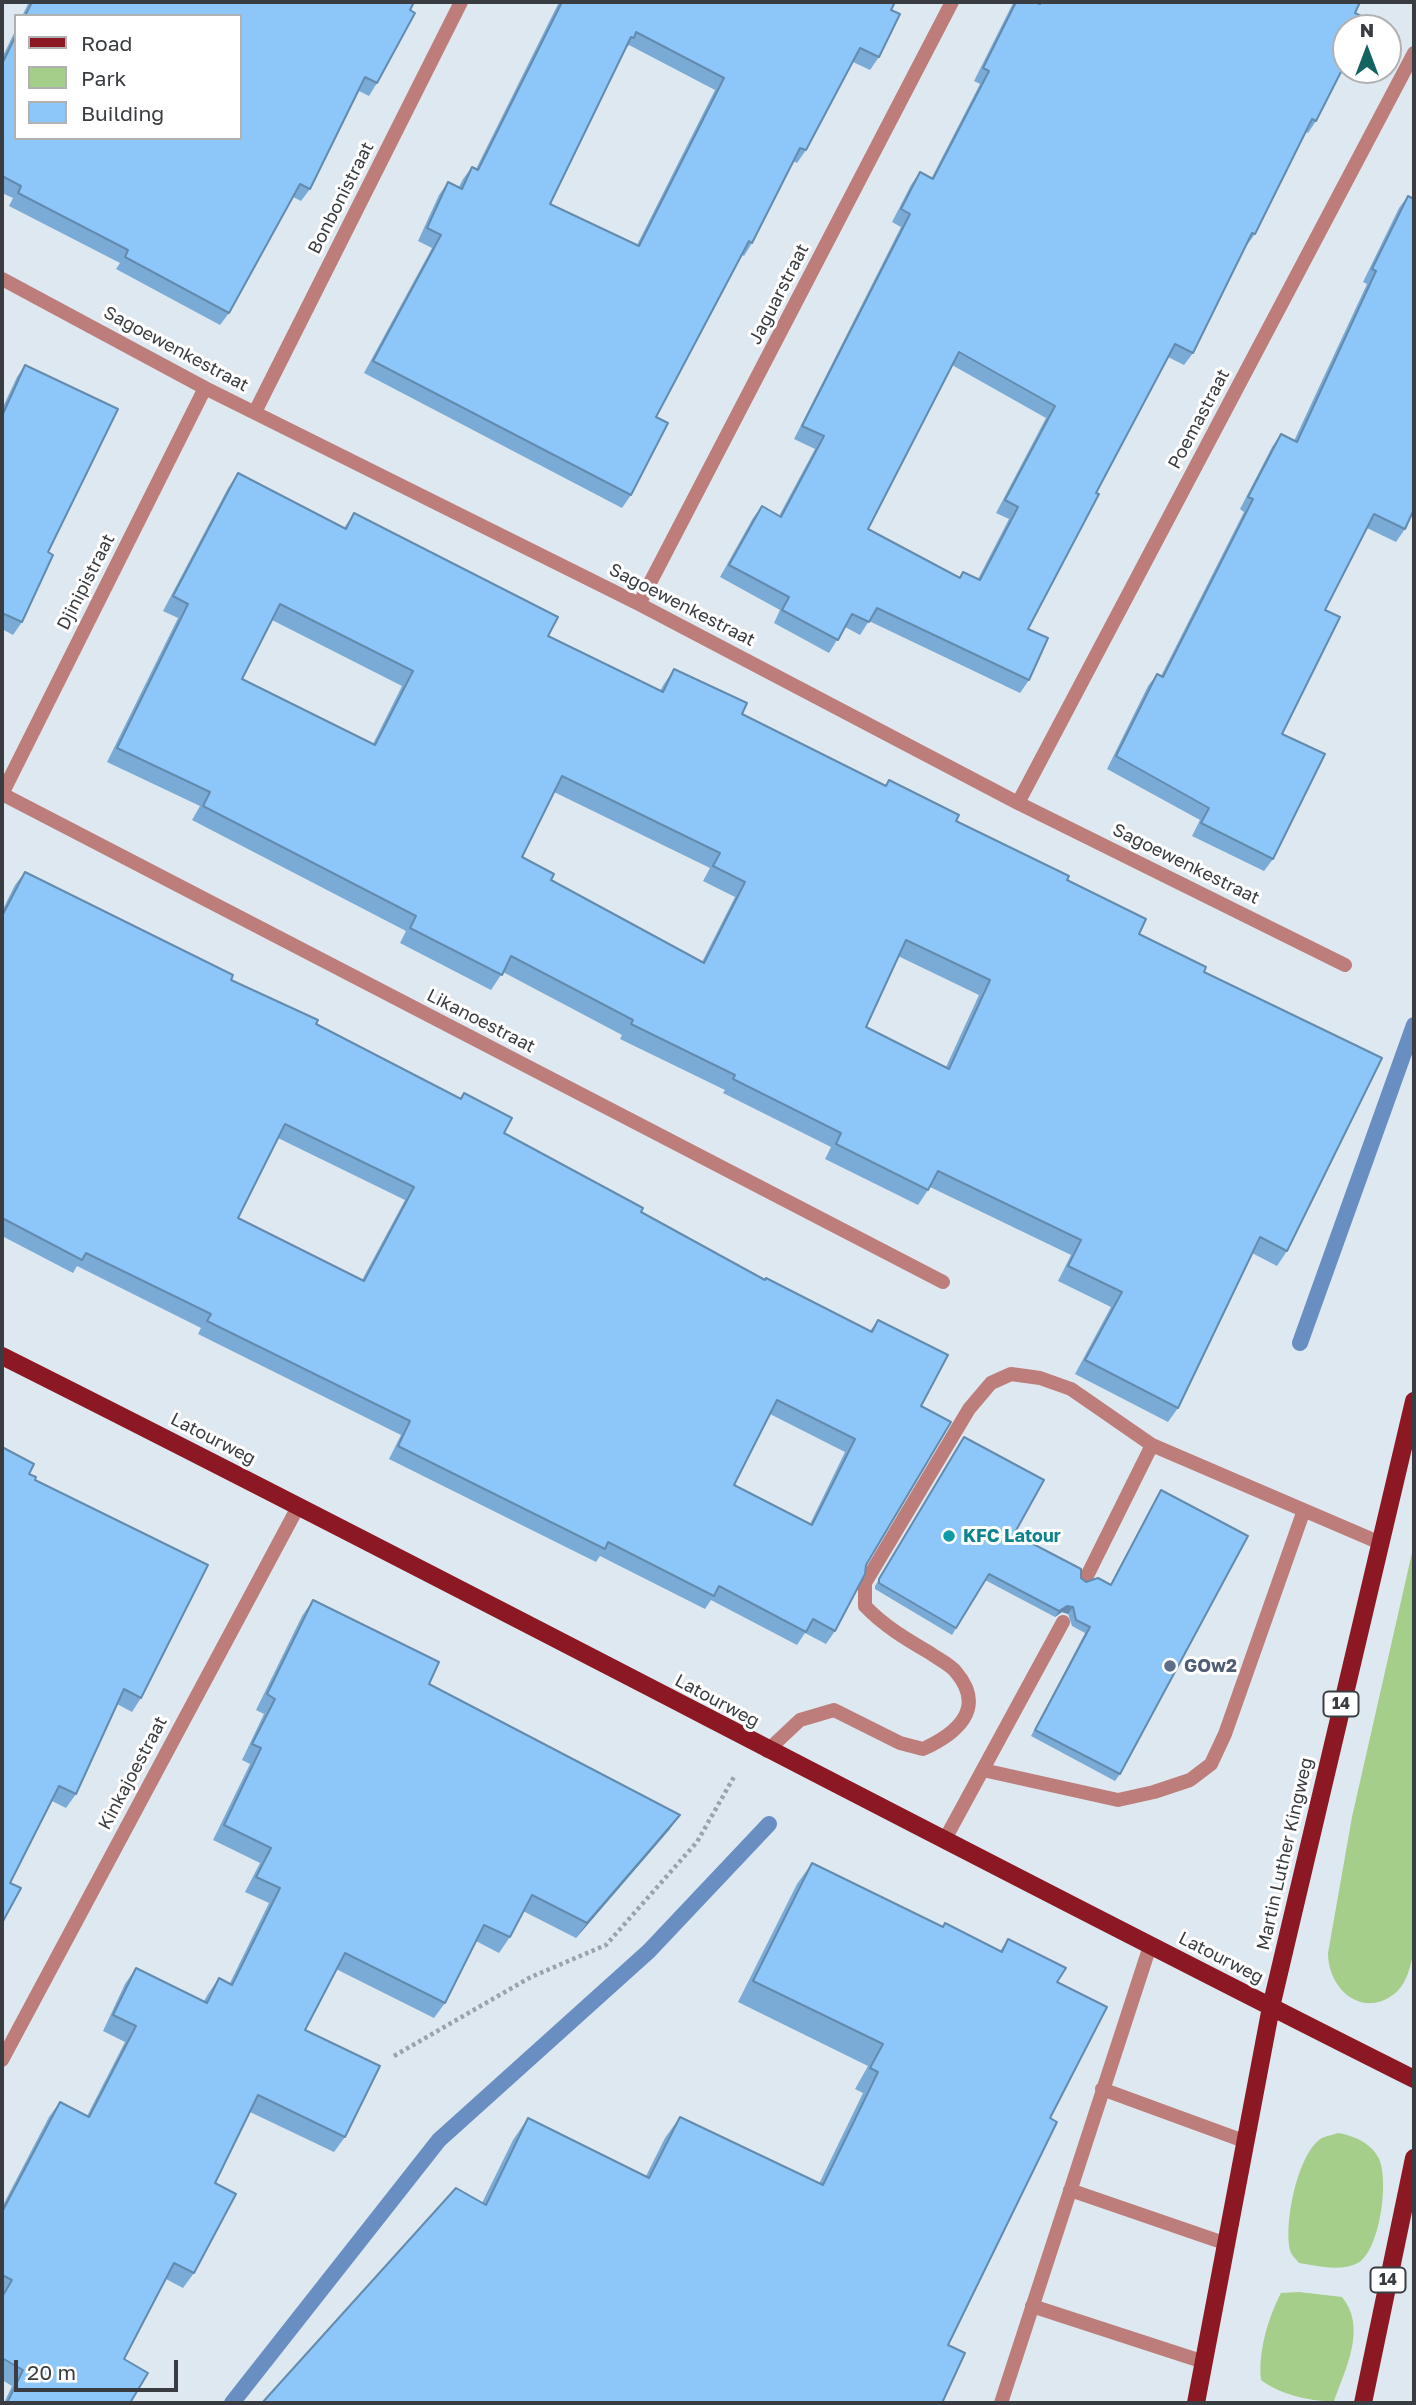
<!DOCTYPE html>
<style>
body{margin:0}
#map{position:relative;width:1416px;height:2405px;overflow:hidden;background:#dee8f0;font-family:"Golos Text",sans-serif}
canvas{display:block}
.frame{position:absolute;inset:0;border:4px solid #393d41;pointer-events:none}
.legend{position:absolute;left:14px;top:14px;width:228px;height:126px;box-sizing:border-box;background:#fff;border:2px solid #b0b1b3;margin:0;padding:9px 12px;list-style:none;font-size:21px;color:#393d41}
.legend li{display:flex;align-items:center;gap:14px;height:35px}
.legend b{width:35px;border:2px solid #b0b1b3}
.north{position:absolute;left:1332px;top:14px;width:70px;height:70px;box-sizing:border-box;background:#fff;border:2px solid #b0b1b3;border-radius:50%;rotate:0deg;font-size:19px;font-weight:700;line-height:28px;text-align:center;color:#393d41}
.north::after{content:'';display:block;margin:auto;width:24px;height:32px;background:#136361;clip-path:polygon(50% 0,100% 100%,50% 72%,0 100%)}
.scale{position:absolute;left:14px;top:2360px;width:164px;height:32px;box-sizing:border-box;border:4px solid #393d41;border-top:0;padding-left:9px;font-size:21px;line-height:24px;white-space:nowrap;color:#393d41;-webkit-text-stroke:5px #fff;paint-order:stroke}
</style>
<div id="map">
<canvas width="1416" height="2405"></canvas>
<div class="frame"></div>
<ul class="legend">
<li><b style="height:9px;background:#8c1824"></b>Road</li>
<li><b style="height:19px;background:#a4ce8a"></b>Park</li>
<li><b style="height:19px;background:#8dc7f9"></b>Building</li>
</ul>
<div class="north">N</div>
<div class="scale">20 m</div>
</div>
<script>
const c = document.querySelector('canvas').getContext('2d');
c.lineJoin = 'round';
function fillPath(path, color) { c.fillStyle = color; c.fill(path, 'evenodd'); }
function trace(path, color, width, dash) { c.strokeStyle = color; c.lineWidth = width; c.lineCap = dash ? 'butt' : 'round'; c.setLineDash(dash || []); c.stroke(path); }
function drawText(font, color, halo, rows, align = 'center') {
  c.font = font + ' "Golos Text",sans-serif'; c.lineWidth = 6; c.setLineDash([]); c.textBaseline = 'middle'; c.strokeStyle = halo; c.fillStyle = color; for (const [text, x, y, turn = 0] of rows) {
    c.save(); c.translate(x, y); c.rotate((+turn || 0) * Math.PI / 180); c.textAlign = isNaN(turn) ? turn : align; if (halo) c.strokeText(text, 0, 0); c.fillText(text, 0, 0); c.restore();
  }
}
fillPath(new Path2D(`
 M 1414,1544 L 1414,1950 C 1411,1964 1407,1985 1394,1994 C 1362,2019 1328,1989 1328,1953 L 1352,1817 Z
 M 1338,2133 C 1352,2135 1371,2143 1378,2157 C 1390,2178 1380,2251 1358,2263 C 1339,2272 1319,2266 1299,2263 C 1296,2259 1291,2255 1290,2250 C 1284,2224 1297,2153 1322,2138 C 1326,2136 1333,2135 1338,2133 Z
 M 1299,2292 L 1342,2297 C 1367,2327 1346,2368 1334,2401 C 1311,2402 1279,2394 1261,2380 C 1258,2352 1268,2318 1281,2293 Z`), '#a4ce8a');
trace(new Path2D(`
 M 1300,1343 L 1414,1025
 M 232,2403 L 439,2140 L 649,1951 L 769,1824`), '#698ec1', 16);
trace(new Path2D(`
 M 394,2056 L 531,1977 L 606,1945 L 697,1842 L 735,1775`), '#9ba2a9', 4.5, [3.5, 3.5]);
trace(new Path2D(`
 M 1085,1580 L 1152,1445
 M 767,1751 L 800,1720 L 834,1710 L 900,1743 L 923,1749 C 956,1734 987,1709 956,1672 C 950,1664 938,1659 930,1653 C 906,1639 884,1626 865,1606 L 865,1583 L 969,1409 L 991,1383 L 1011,1374 L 1040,1378 L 1071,1389 L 1152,1445 L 1378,1542
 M 983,1770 L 1118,1800 L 1154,1792 L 1190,1780 L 1211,1764 L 1225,1734 L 1304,1510
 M 944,1841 L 1063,1622
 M 1102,2089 L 1244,2141
 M 1070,2190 L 1227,2244
 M 1032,2306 L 1204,2362
 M 1001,2403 L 1150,1946`), '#bd7e7b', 14);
trace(new Path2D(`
 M 2,279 L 205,388 L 639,604 L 1018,803 L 1345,965
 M 205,388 L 2,794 L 943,1282
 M 255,412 L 461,2
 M 639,604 L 952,2
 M 1018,803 L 1414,53
 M 2,2060 L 299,1505`), '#bd7e7b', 14);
trace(new Path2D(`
 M 2,1356 C 475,1593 941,1842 1414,2079
 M 1196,2403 L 1271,2007 L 1414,1401
 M 1363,2403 L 1414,2158`), '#8c1824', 18);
fillPath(new Path2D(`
 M 29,2 L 414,2 L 377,83 L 369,96 L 359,91 L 310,189 L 301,201 L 293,197 L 229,313 L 220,325 L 116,269 L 120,263 L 9,206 L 13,198 L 2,193 L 2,58 L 16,29 L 16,138 L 240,16 L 22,16 Z
 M 559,2 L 895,2 L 891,10 L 879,57 L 870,70 L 853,62 L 806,150 L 797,163 L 793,161 L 752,243 L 744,256 L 742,255 L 656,417 L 631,495 L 622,508 L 364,373 L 432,248 L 418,241 L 439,195 L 448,182 L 459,187 L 463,179 L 472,167 L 476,169 ZM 629,45 L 715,90 L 637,245 L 550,204 L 624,51 Z
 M 1014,2 L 1034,2 L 1038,3 L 1038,2 L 1360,2 L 1355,13 L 1316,121 L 1308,133 L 1306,132 L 1255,234 L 1246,246 L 1193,353 L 1184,365 L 1168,357 L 1096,493 L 1028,629 L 1029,680 L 1020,693 L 869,621 L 860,635 L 845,627 L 829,653 L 774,623 L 780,610 L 720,577 L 753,518 L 762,506 L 779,516 L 815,449 L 794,439 L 901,227 L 892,222 L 911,185 L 920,172 L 931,179 L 980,84 L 974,81 L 1011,7 ZM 952,365 L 1046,418 L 996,513 L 1009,519 L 978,579 L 963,572 L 959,578 L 868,529 Z
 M 1408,196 L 1405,529 L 1396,542 L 1367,528 L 1325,610 L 1282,734 L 1273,859 L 1264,871 L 1192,836 L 1200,820 L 1107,769 L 1148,686 L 1157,674 L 1161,676 L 1244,512 L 1240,509 L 1272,447 L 1281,434 L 1294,441 L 1367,284 L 1363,282 L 1399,208 Z
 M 25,365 L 48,552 L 22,622 L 13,635 L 2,629 L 2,409 L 17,377 Z
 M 238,473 L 344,528 L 354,513 L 548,636 L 660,691 L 664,684 L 674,669 L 742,714 L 885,786 L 889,780 L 956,821 L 1067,880 L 1139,934 L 1204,972 L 1287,1251 L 1277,1266 L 1252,1253 L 1178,1408 L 1168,1422 L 1075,1374 L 1111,1307 L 1058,1281 L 1071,1255 L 930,1187 L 918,1205 L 825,1159 L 831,1147 L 723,1093 L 725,1090 L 620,1039 L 622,1035 L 503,972 L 491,990 L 400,943 L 406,931 L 192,820 L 200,806 L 107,762 L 178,618 L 163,611 L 228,488 ZM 272,620 L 402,686 L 373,744 L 242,679 ZM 554,792 L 710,868 L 703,881 L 735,897 L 702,962 L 551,880 L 522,857 ZM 898,956 L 979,995 L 946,1067 L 866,1027 Z
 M 25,872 L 460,1098 L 464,1093 L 504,1133 L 641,1212 L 765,1280 L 870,1331 L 878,1320 L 921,1406 L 866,1565 L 835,1631 L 826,1644 L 805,1633 L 797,1645 L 711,1600 L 705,1609 L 600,1556 L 596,1562 L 389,1459 L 401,1435 L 198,1334 L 201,1328 L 77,1266 L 73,1273 L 2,1236 L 2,911 L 15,885 ZM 278,1138 L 405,1200 L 362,1280 L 238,1218 ZM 770,1414 L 845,1452 L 810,1524 L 734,1485 Z
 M 964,1437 L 1014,1534 L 1086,1582 L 1110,1585 L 1157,1497 L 1161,1490 L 1120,1774 L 1115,1781 L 1031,1736 L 1085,1633 L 1072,1626 L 1068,1614 L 1062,1612 L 1055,1617 L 985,1580 L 952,1635 L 875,1589 L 875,1586 Z
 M 29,1474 L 35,1480 L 141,1698 L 132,1712 L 117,1704 L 76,1794 L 66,1808 L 52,1801 L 10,1883 Z
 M 313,1600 L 429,1684 L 680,1815 L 669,1830 L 576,1938 L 523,1911 L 510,1937 L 499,1953 L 476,1941 L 445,2003 L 434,2018 L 336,1969 L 305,2030 L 345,2137 L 334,2152 L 250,2112 L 215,2183 L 194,2273 L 183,2288 L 166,2279 L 124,2359 L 130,2403 L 4,2403 L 12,2386 L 2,2380 L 2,2207 L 49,2117 L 60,2102 L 87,2116 L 125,2042 L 103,2031 L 125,1984 L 136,1968 L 204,2001 L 208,1994 L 219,1978 L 230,1983 L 269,1903 L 245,1892 L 260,1863 L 213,1840 L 250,1764 L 242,1760 L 264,1714 L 256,1710 L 302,1616 Z
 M 812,1863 L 942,1927 L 1000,1951 L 1008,1939 L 1057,1982 L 1050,2118 L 948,2345 L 942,2403 L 482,2203 L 513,2140 L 528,2118 L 646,2176 L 665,2138 L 680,2117 L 819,2184 L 863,2093 L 855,2089 L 868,2066 L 738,2002 L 797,1884 Z`), '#79abd6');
fillPath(new Path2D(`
 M 1067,1606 L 1073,1607 L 1068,1614 L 1062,1612 L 1055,1617 L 1059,1611 Z
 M 680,1815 L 669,1830 L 576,1938 L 587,1923 Z`), '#638bae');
const building = new Path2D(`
 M 32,2 L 414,2 L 410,10 L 415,13 L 377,83 L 365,77 L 310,189 L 300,184 L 229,313 L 125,257 L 128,250 L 18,193 L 21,186 L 2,176 L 2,64 L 16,35 L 16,138 L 240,138 L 240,16 L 25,16 Z
 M 562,2 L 895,2 L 891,10 L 900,14 L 879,57 L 860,48 L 806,150 L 800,148 L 752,243 L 749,241 L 656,417 L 668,423 L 631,495 L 373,361 L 441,235 L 427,228 L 448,182 L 462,189 L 472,167 L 478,170 ZM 636,32 L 724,78 L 639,246 L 550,204 L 631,37 L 634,38 Z
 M 1016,2 L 1034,2 L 1040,4 L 1041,2 L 1360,2 L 1355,13 L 1367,19 L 1363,28 L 1346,28 L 1346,62 L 1316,121 L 1312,119 L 1255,234 L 1252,233 L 1193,353 L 1175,344 L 1096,493 L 1099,494 L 1028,629 L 1048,638 L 1029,680 L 877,608 L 869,622 L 852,614 L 838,640 L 782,610 L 789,597 L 729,565 L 762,506 L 781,517 L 824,436 L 802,426 L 910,214 L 901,209 L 920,172 L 933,179 L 989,71 L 983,68 ZM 959,352 L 1055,406 L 1005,500 L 1018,507 L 980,580 L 963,572 L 960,578 L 868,529 Z
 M 1408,196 L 1414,199 L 1414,509 L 1405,529 L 1374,514 L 1325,610 L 1340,617 L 1282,734 L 1325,754 L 1273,859 L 1201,823 L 1209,808 L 1116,756 L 1157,674 L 1163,677 L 1253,499 L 1248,497 L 1281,434 L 1297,442 L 1376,271 L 1372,269 Z
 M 25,365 L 118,409 L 48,552 L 53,555 L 22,622 L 2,613 L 2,416 Z
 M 238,473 L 346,529 L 354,513 L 558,617 L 548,636 L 663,692 L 674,669 L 747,703 L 742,714 L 886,786 L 889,780 L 959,815 L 956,821 L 1069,876 L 1067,880 L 1146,919 L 1139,934 L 1206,967 L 1204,972 L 1382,1058 L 1287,1251 L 1260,1237 L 1178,1408 L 1085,1360 L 1122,1292 L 1068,1266 L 1081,1240 L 938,1171 L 928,1190 L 836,1144 L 841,1133 L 733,1079 L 735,1075 L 631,1024 L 633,1020 L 511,956 L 502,975 L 410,928 L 416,916 L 203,806 L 210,792 L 117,748 L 188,604 L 173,596 ZM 280,604 L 413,671 L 375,745 L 242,679 ZM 562,776 L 720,853 L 713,866 L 745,882 L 704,963 L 551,880 L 554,874 L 522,857 ZM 906,940 L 990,980 L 949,1069 L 866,1027 Z
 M 25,872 L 233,975 L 231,980 L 318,1020 L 316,1024 L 461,1099 L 464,1093 L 512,1118 L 504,1133 L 643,1208 L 641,1212 L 765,1280 L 766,1278 L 872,1332 L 878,1320 L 948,1355 L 921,1406 L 951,1422 L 866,1565 L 865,1574 L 835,1631 L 813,1619 L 806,1632 L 719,1586 L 714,1596 L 608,1542 L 605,1549 L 398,1446 L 410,1421 L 207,1321 L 211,1314 L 86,1253 L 82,1260 L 2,1218 L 2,916 ZM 285,1124 L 414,1187 L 364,1281 L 238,1218 ZM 777,1400 L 855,1439 L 812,1525 L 734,1485 Z
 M 964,1437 L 1044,1480 L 1014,1534 L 1081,1569 L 1081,1578 L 1086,1582 L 1098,1578 L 1111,1585 L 1161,1490 L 1248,1536 L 1120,1774 L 1035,1730 L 1090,1627 L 1076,1620 L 1073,1607 L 1067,1606 L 1059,1611 L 989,1574 L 956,1628 L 879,1583 L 879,1579 Z
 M 2,1447 L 34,1464 L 29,1474 L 36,1477 L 35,1480 L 208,1565 L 141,1698 L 124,1689 L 76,1794 L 59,1786 L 10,1883 L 21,1888 L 2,1923 Z
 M 313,1600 L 439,1662 L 429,1684 L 680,1815 L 587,1923 L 532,1895 L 510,1937 L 484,1925 L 445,2003 L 345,1953 L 305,2030 L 380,2066 L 345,2137 L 258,2095 L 215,2183 L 236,2194 L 194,2273 L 174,2263 L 124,2359 L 148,2373 L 130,2403 L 7,2403 L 23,2370 L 2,2358 L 2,2297 L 12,2280 L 2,2275 L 2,2212 L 60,2102 L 89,2117 L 136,2026 L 113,2015 L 136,1968 L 207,2003 L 219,1978 L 232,1985 L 280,1888 L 256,1877 L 271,1848 L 224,1825 L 261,1748 L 252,1744 L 275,1699 L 267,1694 Z
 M 812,1863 L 943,1927 L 945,1923 L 1002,1952 L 1008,1939 L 1066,1968 L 1057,1982 L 1107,2007 L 1050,2118 L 1057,2122 L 948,2345 L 965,2353 L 942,2403 L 262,2403 L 456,2188 L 486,2205 L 528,2118 L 649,2178 L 680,2117 L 823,2185 L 878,2072 L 870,2068 L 883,2044 L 753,1981 Z`);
fillPath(building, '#8dc7f9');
trace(building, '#638bae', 2);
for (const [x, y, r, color] of [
 [949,1536,7,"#0f9aa8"],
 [1170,1666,7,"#5c6f8a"]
]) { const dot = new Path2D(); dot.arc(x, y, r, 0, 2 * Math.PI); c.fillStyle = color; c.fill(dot); trace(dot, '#fff', 2.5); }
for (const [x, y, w] of [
 [1341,1704,35],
 [1388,2280,35]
]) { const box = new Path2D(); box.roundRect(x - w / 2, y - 12.5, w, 25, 5); c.fillStyle = '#fff'; c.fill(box); trace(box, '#393d41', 2); }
drawText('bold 16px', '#393d41', null, [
 ["14",1341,1704],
 ["14",1388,2280]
]);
drawText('18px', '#393d41', '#fff', [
 ["Bonbonistraat",341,198,-63],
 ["Jaguarstraat",779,294,-63],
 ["Sagoewenkestraat",176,349,28],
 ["Poemastraat",1199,419,-62],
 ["Djinipistraat",86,582,-63],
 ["Sagoewenkestraat",682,605,27],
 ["Sagoewenkestraat",1186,864,26],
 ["Likanoestraat",481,1021,27],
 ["Latourweg",213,1439,27],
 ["Latourweg",717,1701,28],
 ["Kinkajoestraat",133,1773,-62],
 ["Martin Luther Kingweg",1285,1854,-77],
 ["Latourweg",1221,1958,27]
]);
drawText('bold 18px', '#0d838f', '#fff', [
 ["KFC Latour",963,1536]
], 'left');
drawText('bold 18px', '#4e5e75', '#fff', [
 ["GOw2",1184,1666]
], 'left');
</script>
